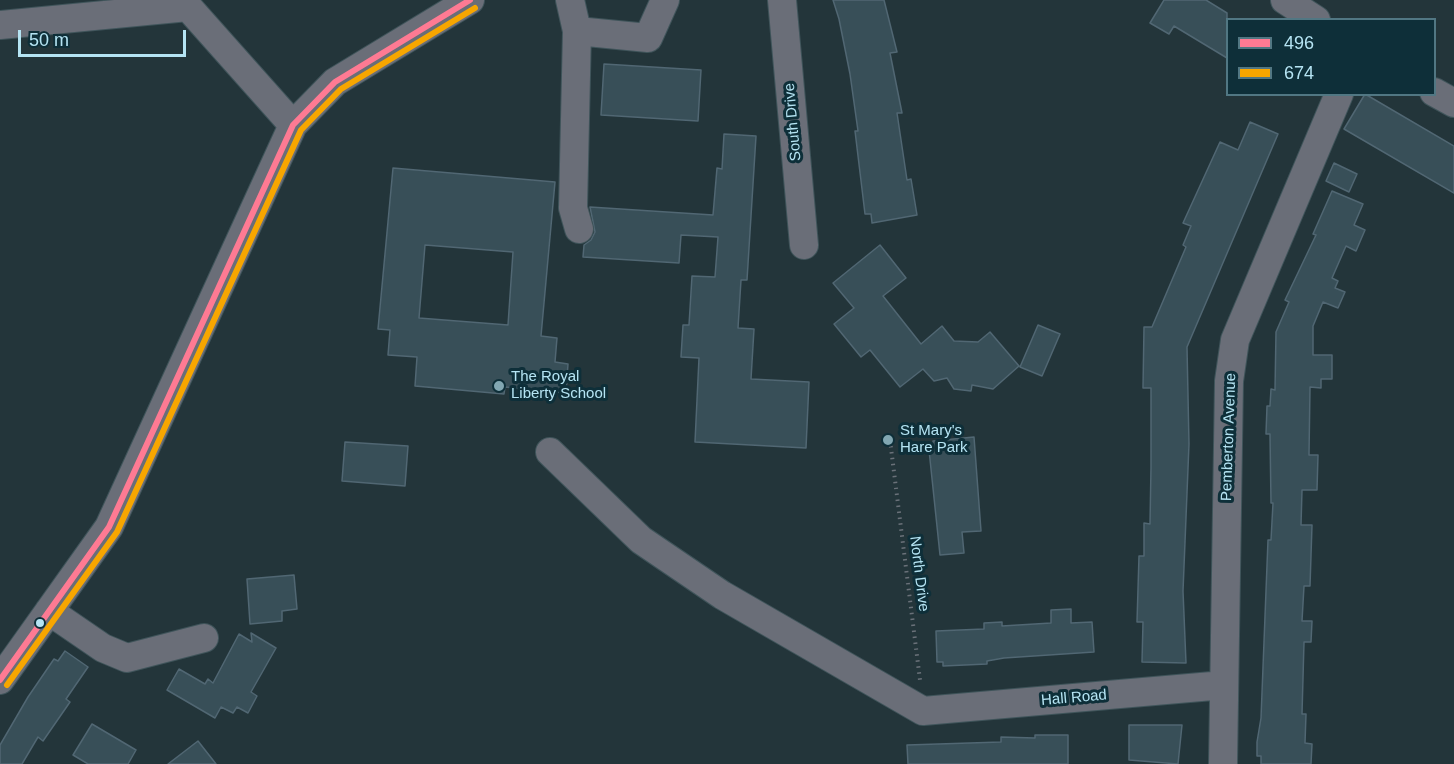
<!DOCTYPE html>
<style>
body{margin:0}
#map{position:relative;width:1454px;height:764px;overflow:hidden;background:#23353a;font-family:Arial,sans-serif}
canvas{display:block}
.legend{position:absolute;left:1226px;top:18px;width:210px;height:78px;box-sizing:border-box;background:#0e2f39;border:2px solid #517783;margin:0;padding:8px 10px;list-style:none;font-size:18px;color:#b5e4f3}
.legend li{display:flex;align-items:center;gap:12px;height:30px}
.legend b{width:30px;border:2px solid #517783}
.scale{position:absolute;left:18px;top:30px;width:168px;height:27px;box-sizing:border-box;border:3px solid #b5e4f3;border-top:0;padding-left:8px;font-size:18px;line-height:21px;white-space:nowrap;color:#b5e4f3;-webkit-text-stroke:4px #0e2f39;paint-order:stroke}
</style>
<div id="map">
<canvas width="1454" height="764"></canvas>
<ul class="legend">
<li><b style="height:8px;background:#fe7a93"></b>496</li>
<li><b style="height:8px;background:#f7a600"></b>674</li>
</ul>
<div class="scale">50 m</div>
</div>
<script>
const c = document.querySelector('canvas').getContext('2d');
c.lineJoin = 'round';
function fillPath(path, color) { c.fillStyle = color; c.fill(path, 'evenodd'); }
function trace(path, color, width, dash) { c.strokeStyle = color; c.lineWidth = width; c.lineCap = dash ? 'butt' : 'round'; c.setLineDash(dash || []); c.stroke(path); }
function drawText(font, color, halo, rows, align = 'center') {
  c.font = font + ' Arial,sans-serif'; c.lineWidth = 6; c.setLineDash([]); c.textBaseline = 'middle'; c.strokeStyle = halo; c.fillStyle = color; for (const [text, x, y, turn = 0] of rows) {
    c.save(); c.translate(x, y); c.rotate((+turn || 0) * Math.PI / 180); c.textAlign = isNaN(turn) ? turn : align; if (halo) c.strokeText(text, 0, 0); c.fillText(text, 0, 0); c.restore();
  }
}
const building = new Path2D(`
 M 833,0 L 884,0 L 897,52 L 890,53 L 902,113 L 897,113 L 907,180 L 911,179 L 917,215 L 872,223 L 871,214 L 865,214 L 855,131 L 858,131 L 850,74 L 839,19 Z
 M 1164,0 L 1206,0 L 1227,13 L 1227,58 L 1174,26 L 1169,34 L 1150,23 Z
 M 604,64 L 701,70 L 698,121 L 601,115 Z
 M 1365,94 L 1454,146 L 1454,193 L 1344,129 Z
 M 1250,122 L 1278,134 L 1187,347 L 1189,444 L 1183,591 L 1186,663 L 1142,662 L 1143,622 L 1137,622 L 1139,556 L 1144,556 L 1144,523 L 1150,524 L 1151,467 L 1151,388 L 1143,388 L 1144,327 L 1152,327 L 1186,247 L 1183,245 L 1191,226 L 1183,223 L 1220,142 L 1238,150 Z
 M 724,134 L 756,136 L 747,280 L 741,280 L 738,328 L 754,329 L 751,379 L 809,382 L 806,448 L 695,442 L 699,358 L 681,357 L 683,325 L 689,325 L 692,276 L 715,277 L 718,237 L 681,235 L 679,263 L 583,257 L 584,245 L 591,240 L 595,232 L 590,207 L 713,215 L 717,168 L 722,169 Z
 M 1334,163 L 1357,174 L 1349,192 L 1326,181 Z
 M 393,168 L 555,182 L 541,336 L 557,338 L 555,362 L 568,364 L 566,393 L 505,387 L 504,394 L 415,386 L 417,357 L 388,355 L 390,330 L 378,329 ZM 425,245 L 513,252 L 508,325 L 419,318 Z
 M 1332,191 L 1363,204 L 1354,225 L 1365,230 L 1356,251 L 1346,246 L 1332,278 L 1338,281 L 1335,288 L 1345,292 L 1338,308 L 1323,302 L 1313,326 L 1313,355 L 1332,355 L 1332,379 L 1321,379 L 1321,388 L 1310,387 L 1309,455 L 1318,455 L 1317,490 L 1302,490 L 1301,525 L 1312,525 L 1310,586 L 1304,586 L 1302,621 L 1312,621 L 1311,642 L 1304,642 L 1302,714 L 1306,714 L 1305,743 L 1312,744 L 1311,764 L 1261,764 L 1261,756 L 1257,756 L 1257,742 L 1261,718 L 1268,540 L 1271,540 L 1273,503 L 1271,503 L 1270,434 L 1266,434 L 1267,406 L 1270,406 L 1271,389 L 1275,390 L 1276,332 L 1289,302 L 1285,300 L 1316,235 L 1313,234 Z
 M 880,245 L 906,278 L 883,296 L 921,344 L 942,326 L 954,341 L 978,342 L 990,332 L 1019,366 L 993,389 L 972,385 L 971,391 L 954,389 L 947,378 L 934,381 L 923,369 L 900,387 L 870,350 L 861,357 L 834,324 L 854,308 L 833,283 Z
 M 1038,325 L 1060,334 L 1042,376 L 1020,367 Z
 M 974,437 L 981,531 L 962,532 L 964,553 L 940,555 L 929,450 L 934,449 L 933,441 Z
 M 345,442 L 408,446 L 405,486 L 342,481 Z
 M 294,575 L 297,609 L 282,611 L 282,621 L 250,624 L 247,579 Z
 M 1071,609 L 1071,623 L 1092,622 L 1094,652 L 1004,658 L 987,661 L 987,664 L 943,666 L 943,662 L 937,662 L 936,631 L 984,629 L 984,623 L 1002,622 L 1002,626 L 1051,623 L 1051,610 Z
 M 251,633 L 276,648 L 251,692 L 257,696 L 248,713 L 237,707 L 233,713 L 221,707 L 215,718 L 167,690 L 179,669 L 205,684 L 208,679 L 213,683 L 239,634 L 252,642 Z
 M 65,651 L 88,667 L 66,699 L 70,702 L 43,741 L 38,737 L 22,764 L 0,764 L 0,745 L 28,697 L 54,659 L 58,661 Z
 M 92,724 L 136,750 L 128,764 L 88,764 L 73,755 Z
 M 1129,725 L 1182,725 L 1178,764 L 1129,760 Z
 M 1035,735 L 1068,735 L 1068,764 L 908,764 L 907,745 L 1001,742 L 1001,737 L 1035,738 Z
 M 198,741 L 216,764 L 168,764 Z`);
fillPath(building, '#384f58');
trace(building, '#516773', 1.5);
const minor = new Path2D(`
 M 570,0 L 577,31 L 648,38 L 665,0
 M 782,0 L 804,245
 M 1285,0 L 1316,20
 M 0,25 L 188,7 L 293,125
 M 577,31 L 573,208 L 579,229
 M 1434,92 L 1454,103
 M 550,452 L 641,540 L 722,595 L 923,711 L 1224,685
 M 49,611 L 103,648 L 127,658 L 204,638
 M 0,680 L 109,527 L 293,125 L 335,82 L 470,0
 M 1223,764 L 1229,381 L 1235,340 L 1339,94`);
trace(minor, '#3f545a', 30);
trace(new Path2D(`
 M 890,440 L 920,680`), '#6a7179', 4, [1.5, 4.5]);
trace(minor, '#6a6e78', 28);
trace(new Path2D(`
 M 0,680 L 109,527 L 293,125 L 335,82 L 470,0`), '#fe7a93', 6);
trace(new Path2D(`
 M 7,685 L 117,532 L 301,130 L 341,89 L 475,8`), '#f7a600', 6);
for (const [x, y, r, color] of [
 [499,386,6,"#82a7b2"],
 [888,440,6,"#82a7b2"],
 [40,623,5,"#b5e4f3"]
]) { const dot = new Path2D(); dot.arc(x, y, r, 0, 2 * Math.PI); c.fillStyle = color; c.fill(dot); trace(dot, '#0e2f39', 2); }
drawText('15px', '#b5e4f3', '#0e2f39', [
 ["South Drive",793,122,-95],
 ["Pemberton Avenue",1229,437,-88],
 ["North Drive",919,574,83],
 ["Hall Road",1074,698,-5]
]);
drawText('15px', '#b5e4f3', '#0e2f39', [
 ["The Royal",511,377],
 ["Liberty School",511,394],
 ["St Mary's",900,431],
 ["Hare Park",900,448]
], 'left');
</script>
